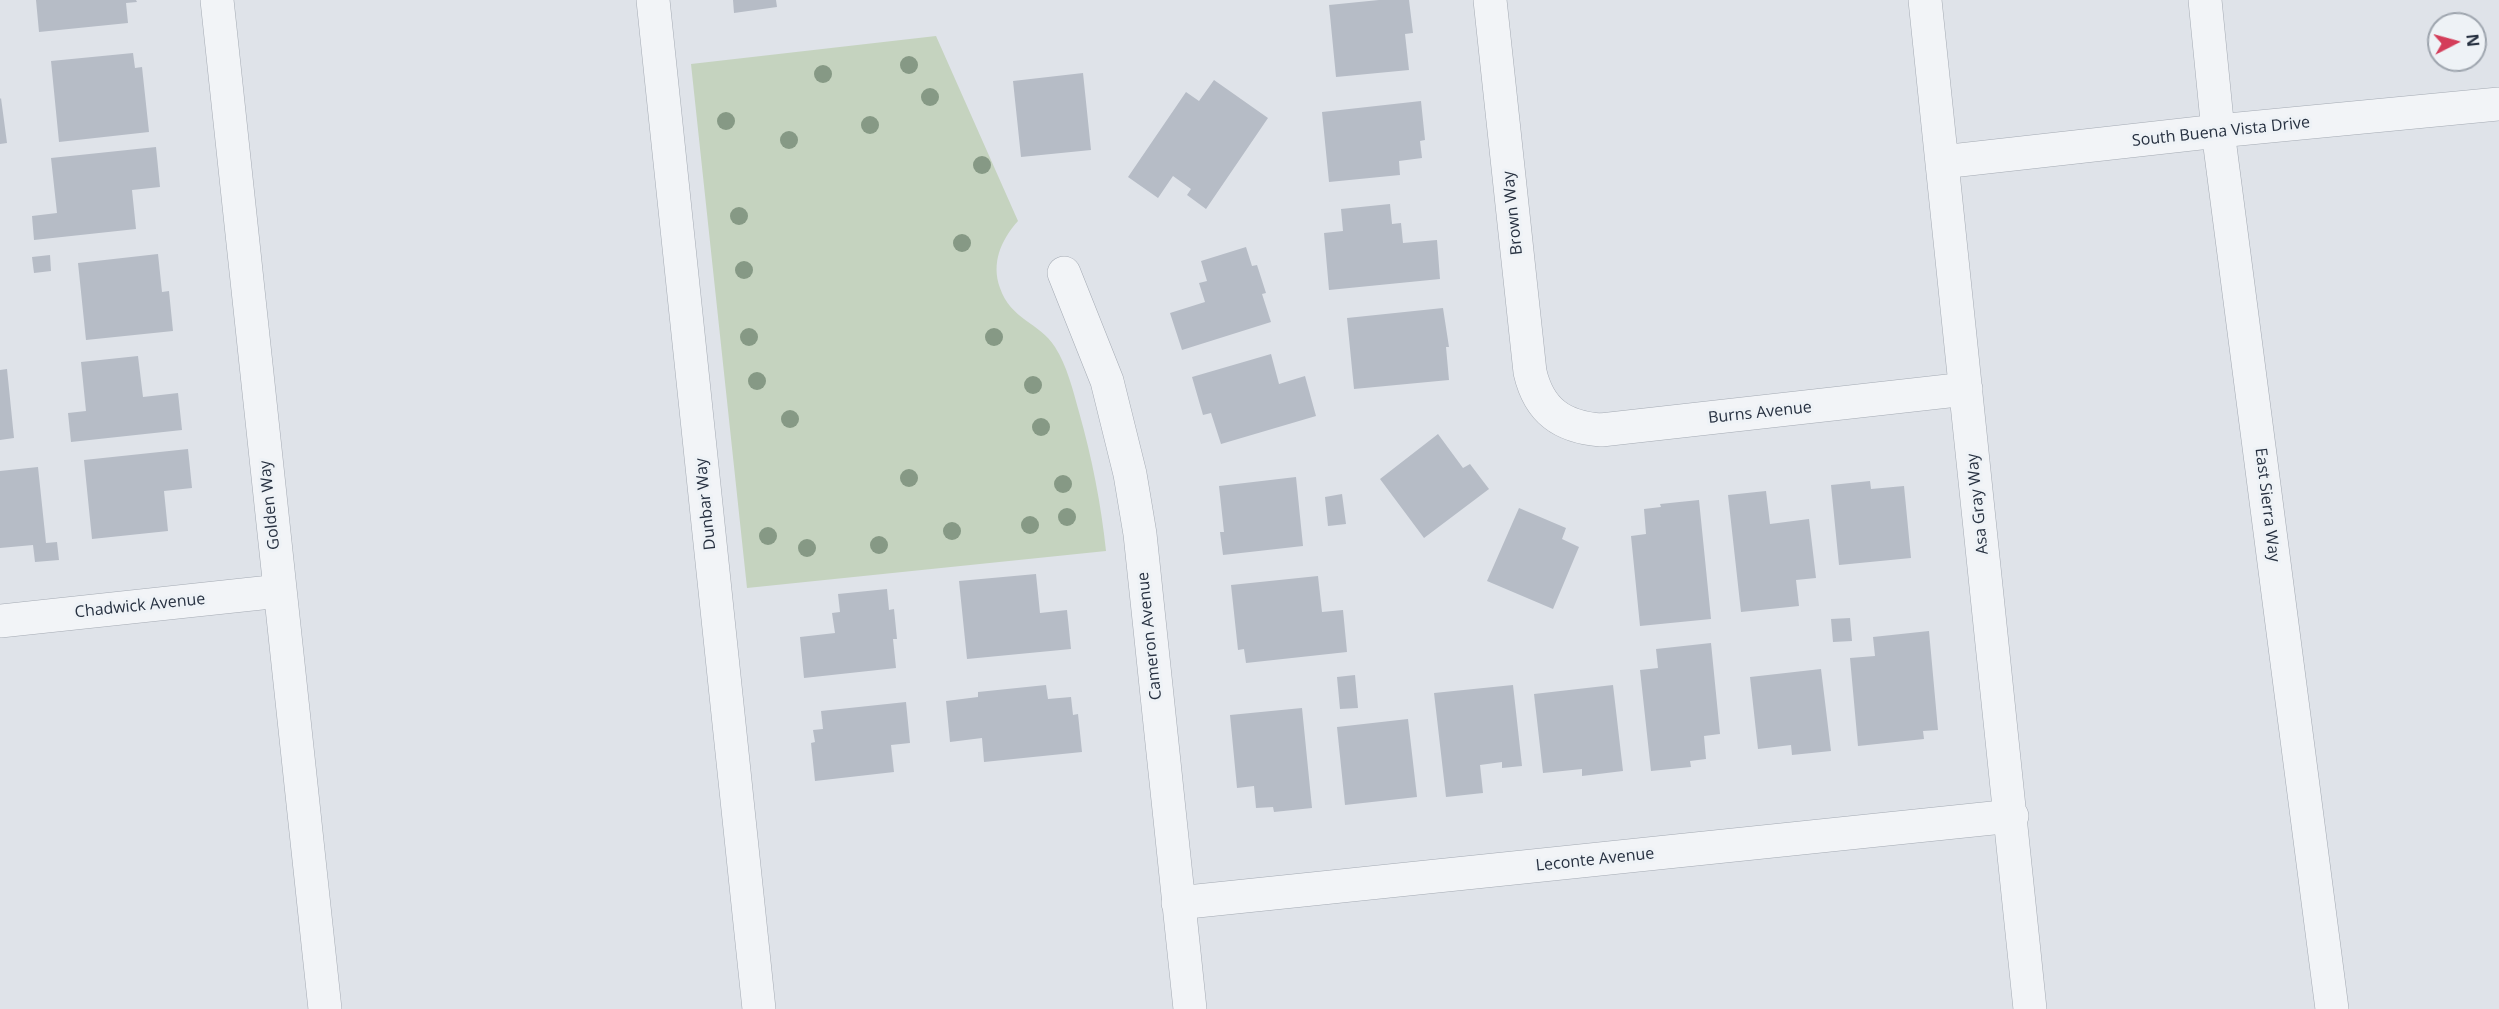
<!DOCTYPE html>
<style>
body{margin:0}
#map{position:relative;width:2499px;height:1009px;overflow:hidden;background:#dfe3e9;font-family:"Open Sans",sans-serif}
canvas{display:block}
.north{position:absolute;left:2427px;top:12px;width:60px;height:60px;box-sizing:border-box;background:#eef2f6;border:2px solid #9ea5ae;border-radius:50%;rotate:84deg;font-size:16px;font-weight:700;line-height:24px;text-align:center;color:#273141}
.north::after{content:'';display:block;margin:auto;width:21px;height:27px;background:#d43d5a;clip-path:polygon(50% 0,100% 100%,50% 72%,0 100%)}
</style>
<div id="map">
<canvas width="2499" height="1009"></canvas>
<div class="north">N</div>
</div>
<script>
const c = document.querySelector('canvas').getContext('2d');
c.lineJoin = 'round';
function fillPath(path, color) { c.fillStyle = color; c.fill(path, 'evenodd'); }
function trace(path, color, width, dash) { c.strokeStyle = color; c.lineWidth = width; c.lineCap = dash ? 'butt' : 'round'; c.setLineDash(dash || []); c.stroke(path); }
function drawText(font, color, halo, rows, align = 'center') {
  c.font = font + ' "Open Sans",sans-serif'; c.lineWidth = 6; c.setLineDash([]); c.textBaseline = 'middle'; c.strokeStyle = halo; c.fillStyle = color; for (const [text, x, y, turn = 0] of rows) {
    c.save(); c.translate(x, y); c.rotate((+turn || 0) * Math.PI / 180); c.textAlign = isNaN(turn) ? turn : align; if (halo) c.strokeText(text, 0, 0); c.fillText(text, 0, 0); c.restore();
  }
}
fillPath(new Path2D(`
 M 936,36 L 1018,221 C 1001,240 991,263 1000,288 C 1011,320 1039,322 1055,347 C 1067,366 1073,390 1079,412 C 1092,458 1101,504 1106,551 L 747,588 L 691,64 Z`), '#c5d3bf');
fillPath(new Path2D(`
 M 36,0 L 136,0 L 137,2 L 126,3 L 128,23 L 39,32 Z
 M 733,0 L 776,0 L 777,7 L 734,13 Z
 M 1379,0 L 1409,0 L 1413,33 L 1405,34 L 1409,70 L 1336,77 L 1329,5 Z
 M 133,53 L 135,68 L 142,67 L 149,132 L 59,142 L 51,61 Z
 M 1083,73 L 1091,150 L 1021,157 L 1013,81 Z
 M 1214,80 L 1268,118 L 1206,209 L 1187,195 L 1191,189 L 1173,176 L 1158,198 L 1128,177 L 1186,92 L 1199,101 Z
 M 1,98 L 7,143 L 0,144 L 0,99 Z
 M 1421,101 L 1425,140 L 1420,141 L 1422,158 L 1399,161 L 1400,175 L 1329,182 L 1322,112 Z
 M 156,147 L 160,187 L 132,190 L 136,229 L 34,240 L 32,216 L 57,213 L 51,158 Z
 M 1390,204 L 1392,224 L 1401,223 L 1403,243 L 1437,240 L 1440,279 L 1329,290 L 1324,233 L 1343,231 L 1341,209 Z
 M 1246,247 L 1252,266 L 1257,265 L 1266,293 L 1262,294 L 1271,322 L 1182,350 L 1170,313 L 1205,302 L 1199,283 L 1207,281 L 1201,261 Z
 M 158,254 L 162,292 L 169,291 L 173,331 L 86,340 L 78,263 Z
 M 50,255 L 51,271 L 34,273 L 32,257 Z
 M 1443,308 L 1449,347 L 1446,347 L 1449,380 L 1354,389 L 1347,318 Z
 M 1271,354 L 1279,384 L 1305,376 L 1316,416 L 1221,444 L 1211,413 L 1203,415 L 1192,377 Z
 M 138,356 L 143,397 L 178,393 L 182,430 L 71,442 L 68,413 L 86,411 L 81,362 Z
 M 7,369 L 14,438 L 0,440 L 0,370 Z
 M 1438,434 L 1463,468 L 1470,464 L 1489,489 L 1424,538 L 1380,479 Z
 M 188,449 L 192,488 L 164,491 L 168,531 L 92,539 L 84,460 Z
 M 38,467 L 46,543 L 57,542 L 59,560 L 35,562 L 33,545 L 0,548 L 0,471 Z
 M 1296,477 L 1303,546 L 1223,555 L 1220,532 L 1224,532 L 1219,486 Z
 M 1870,481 L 1871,489 L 1904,486 L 1911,558 L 1839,565 L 1831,485 Z
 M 1766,491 L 1770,524 L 1809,519 L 1816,578 L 1796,580 L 1799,606 L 1741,612 L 1728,495 Z
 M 1342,494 L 1346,524 L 1328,526 L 1325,497 Z
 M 1699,500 L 1711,619 L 1640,626 L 1631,536 L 1646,534 L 1644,509 L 1661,507 L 1660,504 Z
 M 1519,508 L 1566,528 L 1562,539 L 1579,547 L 1553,609 L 1487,581 Z
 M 1036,574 L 1040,613 L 1067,610 L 1071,649 L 967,659 L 959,581 Z
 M 1318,576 L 1322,612 L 1343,610 L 1347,652 L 1246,663 L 1244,649 L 1238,650 L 1231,585 Z
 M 887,589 L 889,610 L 894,609 L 897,639 L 893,639 L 896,668 L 804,678 L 800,637 L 835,633 L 832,613 L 840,612 L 838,594 Z
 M 1850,618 L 1852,641 L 1833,642 L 1831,619 Z
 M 1929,631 L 1938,730 L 1923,731 L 1924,739 L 1858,746 L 1850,658 L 1875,656 L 1873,637 Z
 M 1711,643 L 1720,734 L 1704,736 L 1706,759 L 1690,761 L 1691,767 L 1651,771 L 1640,670 L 1658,668 L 1656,649 Z
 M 1821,669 L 1831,751 L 1792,755 L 1791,745 L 1758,749 L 1750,677 Z
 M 1355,675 L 1358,708 L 1340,709 L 1337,677 Z
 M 1046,685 L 1048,699 L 1071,697 L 1073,715 L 1078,714 L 1082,752 L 984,762 L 982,738 L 950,742 L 946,701 L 978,697 L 978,692 Z
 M 1513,685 L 1522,766 L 1502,768 L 1502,762 L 1480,765 L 1483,793 L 1446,797 L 1434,693 Z
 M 1613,685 L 1623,771 L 1582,776 L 1582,769 L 1543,773 L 1534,694 Z
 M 906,702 L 910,743 L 891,745 L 894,772 L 815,781 L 811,743 L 815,742 L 813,730 L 823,729 L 821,711 Z
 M 1302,708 L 1312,808 L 1274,812 L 1273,807 L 1256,808 L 1254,786 L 1237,788 L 1230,715 Z
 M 1408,719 L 1417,797 L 1345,805 L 1337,727 Z`), '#b6bcc6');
const minor = new Path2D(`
 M 217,0 L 325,1009
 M 653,0 L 759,1009
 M 1490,0 L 1530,372 C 1539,411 1562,427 1601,430 L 1966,389
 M 1925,0 L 2030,1009
 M 1942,162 L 2218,131 L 2499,104
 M 1064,273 L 1107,381 L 1130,474 L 1140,534 L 1190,1009
 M 0,621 L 280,591
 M 1178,903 L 2012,816`);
const tertiary = new Path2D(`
 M 2205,0 L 2218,131 L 2332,1009`);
trace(minor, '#a4aab3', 34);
trace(tertiary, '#a4aab3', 34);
trace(minor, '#f2f4f7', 33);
trace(tertiary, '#f2f4f7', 33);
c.fillStyle = '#869985';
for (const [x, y] of [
 [909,65],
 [823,74],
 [930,97],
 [726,121],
 [870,125],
 [789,140],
 [982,165],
 [739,216],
 [962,243],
 [744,270],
 [749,337],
 [994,337],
 [757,381],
 [1033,385],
 [790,419],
 [1041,427],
 [909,478],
 [1063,484],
 [1067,517],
 [1030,525],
 [952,531],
 [768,536],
 [879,545],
 [807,548]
]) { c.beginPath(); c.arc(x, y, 9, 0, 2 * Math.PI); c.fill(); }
drawText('16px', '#273141', '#eef2f6', [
 ["South Buena Vista Drive",2221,132,-6],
 ["Brown Way",1513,213,-96],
 ["Burns Avenue",1760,413,-6],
 ["Dunbar Way",706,504,-96],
 ["Asa Gray Way",1978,504,-96],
 ["Golden Way",270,505,-96],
 ["East Sierra Way",2267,505,83],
 ["Chadwick Avenue",140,606,-6],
 ["Cameron Avenue",1150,636,-96],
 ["Leconte Avenue",1595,860,-6]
]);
</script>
